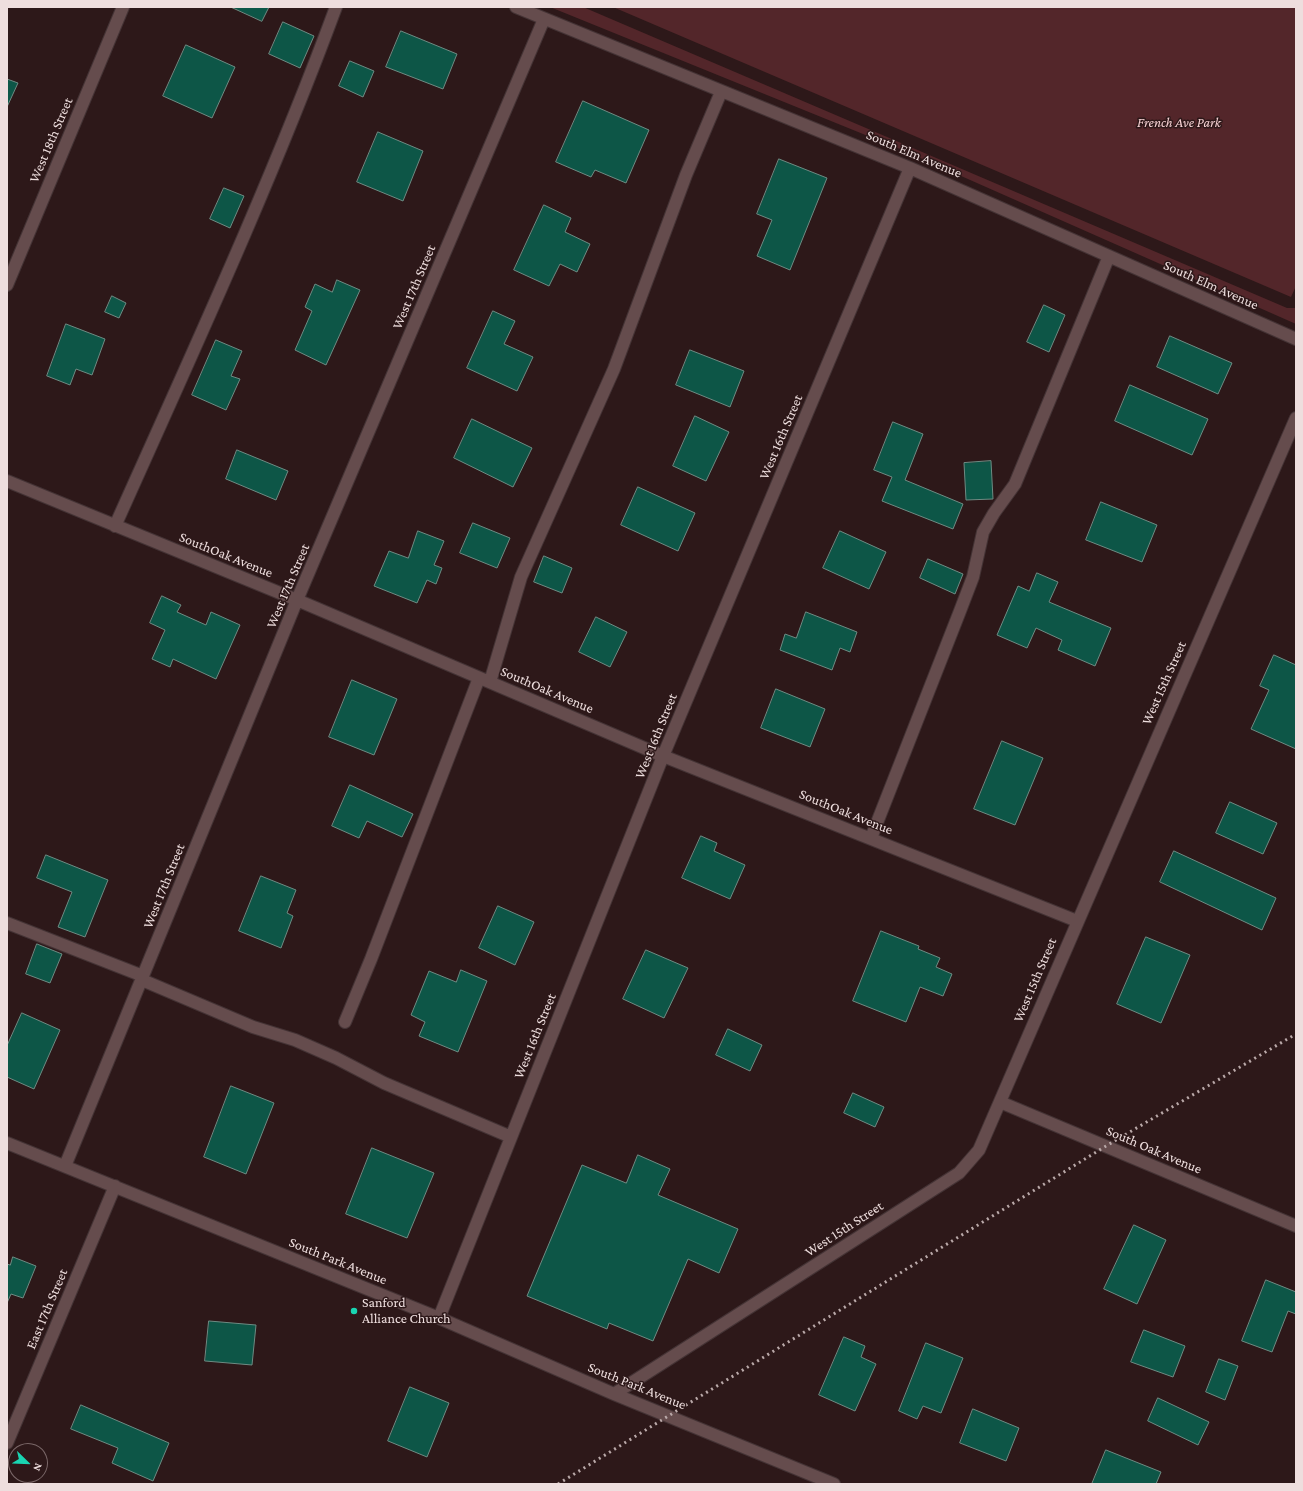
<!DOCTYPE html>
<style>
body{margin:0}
#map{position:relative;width:1303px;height:1491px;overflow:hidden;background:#2d1819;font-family:"Crimson Pro",serif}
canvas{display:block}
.frame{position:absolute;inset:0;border:8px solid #eedede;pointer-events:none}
.north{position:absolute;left:8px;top:1443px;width:40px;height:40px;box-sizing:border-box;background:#2d1819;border:1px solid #7a6768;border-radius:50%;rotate:113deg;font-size:11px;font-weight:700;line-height:16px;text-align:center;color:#eedede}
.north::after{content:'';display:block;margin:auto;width:14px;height:18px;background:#19d5b2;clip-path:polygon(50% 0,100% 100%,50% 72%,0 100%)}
</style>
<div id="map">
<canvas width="1303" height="1491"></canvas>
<div class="frame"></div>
<div class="north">N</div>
</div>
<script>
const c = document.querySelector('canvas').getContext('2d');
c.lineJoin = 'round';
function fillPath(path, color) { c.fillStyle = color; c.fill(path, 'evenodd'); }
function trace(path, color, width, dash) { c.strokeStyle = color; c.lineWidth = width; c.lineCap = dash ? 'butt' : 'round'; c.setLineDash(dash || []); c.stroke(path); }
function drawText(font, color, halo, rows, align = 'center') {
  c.font = font + ' "Crimson Pro",serif'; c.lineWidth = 3; c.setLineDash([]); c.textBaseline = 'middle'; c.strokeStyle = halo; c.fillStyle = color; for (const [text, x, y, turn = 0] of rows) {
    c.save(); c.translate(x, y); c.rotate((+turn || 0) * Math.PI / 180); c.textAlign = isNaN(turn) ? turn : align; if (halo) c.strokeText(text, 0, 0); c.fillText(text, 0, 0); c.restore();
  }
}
fillPath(new Path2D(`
 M 550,7 L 583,7 L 1287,308 L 1296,308 L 1296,324 L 900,149 Z
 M 613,7 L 1296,7 L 1296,286 L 1291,297 Z`), '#53262a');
const building = new Path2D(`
 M 231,7 L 269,7 L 262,21 Z
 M 283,22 L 314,36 L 300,68 L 269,54 Z
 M 401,31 L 457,54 L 443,89 L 386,67 Z
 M 186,45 L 235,67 L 212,118 L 163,96 Z
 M 350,61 L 374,71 L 363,97 L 339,86 Z
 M 7,79 L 18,83 L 7,107 Z
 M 583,101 L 649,130 L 626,183 L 595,170 L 591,177 L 556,162 Z
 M 378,132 L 423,151 L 403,201 L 357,182 Z
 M 779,159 L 827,178 L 790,270 L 757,256 L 772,220 L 757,214 Z
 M 224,188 L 244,196 L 230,228 L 210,219 Z
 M 544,205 L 571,218 L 565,232 L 590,244 L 577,272 L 560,264 L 549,286 L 514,270 Z
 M 337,280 L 360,290 L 326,365 L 295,350 L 312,311 L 305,307 L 315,284 L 332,292 Z
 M 112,296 L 126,303 L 119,318 L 105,312 Z
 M 1044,305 L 1065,315 L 1049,352 L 1027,342 Z
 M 493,311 L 515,321 L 504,344 L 533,357 L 517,391 L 467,368 Z
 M 66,324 L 105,339 L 92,375 L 76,369 L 70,385 L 47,376 Z
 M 1170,336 L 1232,363 L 1218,394 L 1157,367 Z
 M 216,340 L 242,351 L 231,376 L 240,379 L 226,410 L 192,395 Z
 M 690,350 L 744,371 L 730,407 L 676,385 Z
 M 1130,385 L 1208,419 L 1192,455 L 1115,421 Z
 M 695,416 L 729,432 L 706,481 L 673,466 Z
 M 472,419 L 532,448 L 513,487 L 454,458 Z
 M 893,422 L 923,434 L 905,480 L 963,504 L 953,529 L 882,501 L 892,477 L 874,470 Z
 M 237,450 L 288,471 L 276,500 L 226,479 Z
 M 991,461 L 993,499 L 966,500 L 964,463 Z
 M 638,487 L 695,513 L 678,551 L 621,525 Z
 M 1101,502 L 1157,525 L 1142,562 L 1086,540 Z
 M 473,523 L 510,538 L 497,568 L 460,553 Z
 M 418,531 L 444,541 L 434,565 L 442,568 L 436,584 L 427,580 L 417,603 L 374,586 L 389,551 L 408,558 Z
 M 840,531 L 886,552 L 869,589 L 823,568 Z
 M 544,556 L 572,568 L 562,593 L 534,582 Z
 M 928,559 L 963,574 L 955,594 L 920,578 Z
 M 1037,573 L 1058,582 L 1049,602 L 1111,628 L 1095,666 L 1058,650 L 1062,640 L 1036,628 L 1027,648 L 997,635 L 1018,586 L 1029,591 Z
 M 162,596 L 181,605 L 177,612 L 206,625 L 211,612 L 240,625 L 216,679 L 173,659 L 170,667 L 152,659 L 165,630 L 150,623 Z
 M 806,612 L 857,632 L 850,652 L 840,648 L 832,670 L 780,650 L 785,634 L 796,638 Z
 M 596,617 L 627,632 L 610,667 L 579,652 Z
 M 1274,655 L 1296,665 L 1296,749 L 1251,729 L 1269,690 L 1260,686 Z
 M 352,680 L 397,699 L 374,755 L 329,737 Z
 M 776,689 L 825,709 L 810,747 L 761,728 Z
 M 1002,741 L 1043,758 L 1015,825 L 974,809 Z
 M 350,785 L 413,814 L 402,837 L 367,821 L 359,838 L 332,826 Z
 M 1230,802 L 1277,823 L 1263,854 L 1216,833 Z
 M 701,836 L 717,843 L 714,851 L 745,865 L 730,899 L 682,878 Z
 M 1174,851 L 1276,898 L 1262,930 L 1160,882 Z
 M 46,855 L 108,880 L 85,937 L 58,927 L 72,892 L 37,878 Z
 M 261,876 L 296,890 L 287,913 L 293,916 L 281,948 L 239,931 Z
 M 498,906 L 534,922 L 515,965 L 479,948 Z
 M 881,931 L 919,946 L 918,949 L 940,958 L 936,967 L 952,974 L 943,996 L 920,987 L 906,1022 L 853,1001 Z
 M 1146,937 L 1190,955 L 1161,1023 L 1117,1004 Z
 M 37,944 L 62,954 L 50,983 L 26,974 Z
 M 646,950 L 688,968 L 664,1018 L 623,999 Z
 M 461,970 L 487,981 L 458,1052 L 419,1036 L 425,1022 L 411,1015 L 429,971 L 456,982 Z
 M 22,1013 L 60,1030 L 34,1089 L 7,1077 L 7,1046 Z
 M 728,1029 L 762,1045 L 750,1071 L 716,1055 Z
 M 231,1086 L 274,1103 L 246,1174 L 204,1157 Z
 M 853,1093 L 884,1107 L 875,1127 L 844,1113 Z
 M 372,1148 L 434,1173 L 407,1238 L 346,1214 Z
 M 638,1155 L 670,1169 L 658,1195 L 738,1229 L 719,1273 L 688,1259 L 653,1341 L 609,1323 L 607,1329 L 527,1296 L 582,1165 L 626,1183 Z
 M 1134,1225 L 1166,1240 L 1137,1304 L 1104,1289 Z
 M 13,1257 L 36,1266 L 23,1298 L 11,1294 L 7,1303 L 7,1264 L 10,1265 Z
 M 1266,1280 L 1296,1292 L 1296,1314 L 1288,1311 L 1272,1352 L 1242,1341 Z
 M 209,1321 L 256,1325 L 252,1365 L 205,1361 Z
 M 1144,1330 L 1185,1346 L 1173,1377 L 1131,1362 Z
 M 844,1337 L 865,1346 L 861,1357 L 876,1364 L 855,1411 L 819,1395 Z
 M 926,1343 L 963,1358 L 941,1413 L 923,1406 L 917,1419 L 899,1411 Z
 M 1219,1359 L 1238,1366 L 1225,1400 L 1206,1392 Z
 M 410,1387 L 449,1403 L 427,1457 L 388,1441 Z
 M 1158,1398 L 1209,1422 L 1198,1445 L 1148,1421 Z
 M 81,1405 L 169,1443 L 153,1481 L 112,1463 L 118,1448 L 71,1429 Z
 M 973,1409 L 1019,1428 L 1006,1461 L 960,1443 Z
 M 1106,1450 L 1161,1472 L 1156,1484 L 1092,1484 Z`);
fillPath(building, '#0d5647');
trace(building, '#6e8b83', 1);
const minor = new Path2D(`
 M 516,7 L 910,168 L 1296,339
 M 7,285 L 123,7
 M 7,481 L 297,600 L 663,756 L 1077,921
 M 115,526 C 192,354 271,183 336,7
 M 490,682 L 521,577 L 614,369 L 686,175 L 721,92
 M 871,838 L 960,611 L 973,577 L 983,532 L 994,513 L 1015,484 L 1109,256
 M 7,923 L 143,976
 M 142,980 L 253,1027 L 295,1040 L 336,1058 L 384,1083 L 511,1137
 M 345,1022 L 371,959 L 479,678
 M 1000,1102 L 1296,1226
 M 7,1143 L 439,1318 L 614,1394 L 834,1484
 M 65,1166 L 297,600 L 544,19
 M 439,1318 L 663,756 L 910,168
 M 614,1394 L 959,1173 L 979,1150 L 1296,418
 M 7,1443 L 115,1186`);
trace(minor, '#443335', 14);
trace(minor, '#654c4d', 12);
trace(new Path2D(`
 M 558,1484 L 1106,1146 L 1296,1034`), '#baa9a9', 3, [2, 4]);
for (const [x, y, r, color] of [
 [354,1311,4,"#19d5b2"]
]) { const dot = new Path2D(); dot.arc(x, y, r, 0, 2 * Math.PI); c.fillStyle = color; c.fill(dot); trace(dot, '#2d1819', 1.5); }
drawText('italic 14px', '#f7d2d4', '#2d1819', [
 ["French Ave Park",1179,123]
]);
drawText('14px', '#eedede', '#2d1819', [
 ["West 18th Street",51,140,-67],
 ["South Elm Avenue",914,154,23],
 ["South Elm Avenue",1211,285,24],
 ["West 17th Street",414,287,-67],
 ["West 16th Street",781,437,-67],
 ["SouthOak Avenue",226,555,22],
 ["West 17th Street",288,586,-67],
 ["West 15th Street",1164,683,-66],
 ["SouthOak Avenue",547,690,23],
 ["West 16th Street",656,736,-68],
 ["SouthOak Avenue",846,812,22],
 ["West 17th Street",164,886,-68],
 ["West 15th Street",1035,980,-67],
 ["West 16th Street",535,1036,-68],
 ["South Oak Avenue",1154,1150,23],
 ["West 15th Street",844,1229,-33],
 ["South Park Avenue",338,1261,22],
 ["East 17th Street",47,1309,-67],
 ["South Park Avenue",637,1386,22]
]);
drawText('14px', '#eedede', '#2d1819', [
 ["Sanford",362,1303],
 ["Alliance Church",362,1319]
], 'left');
</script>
